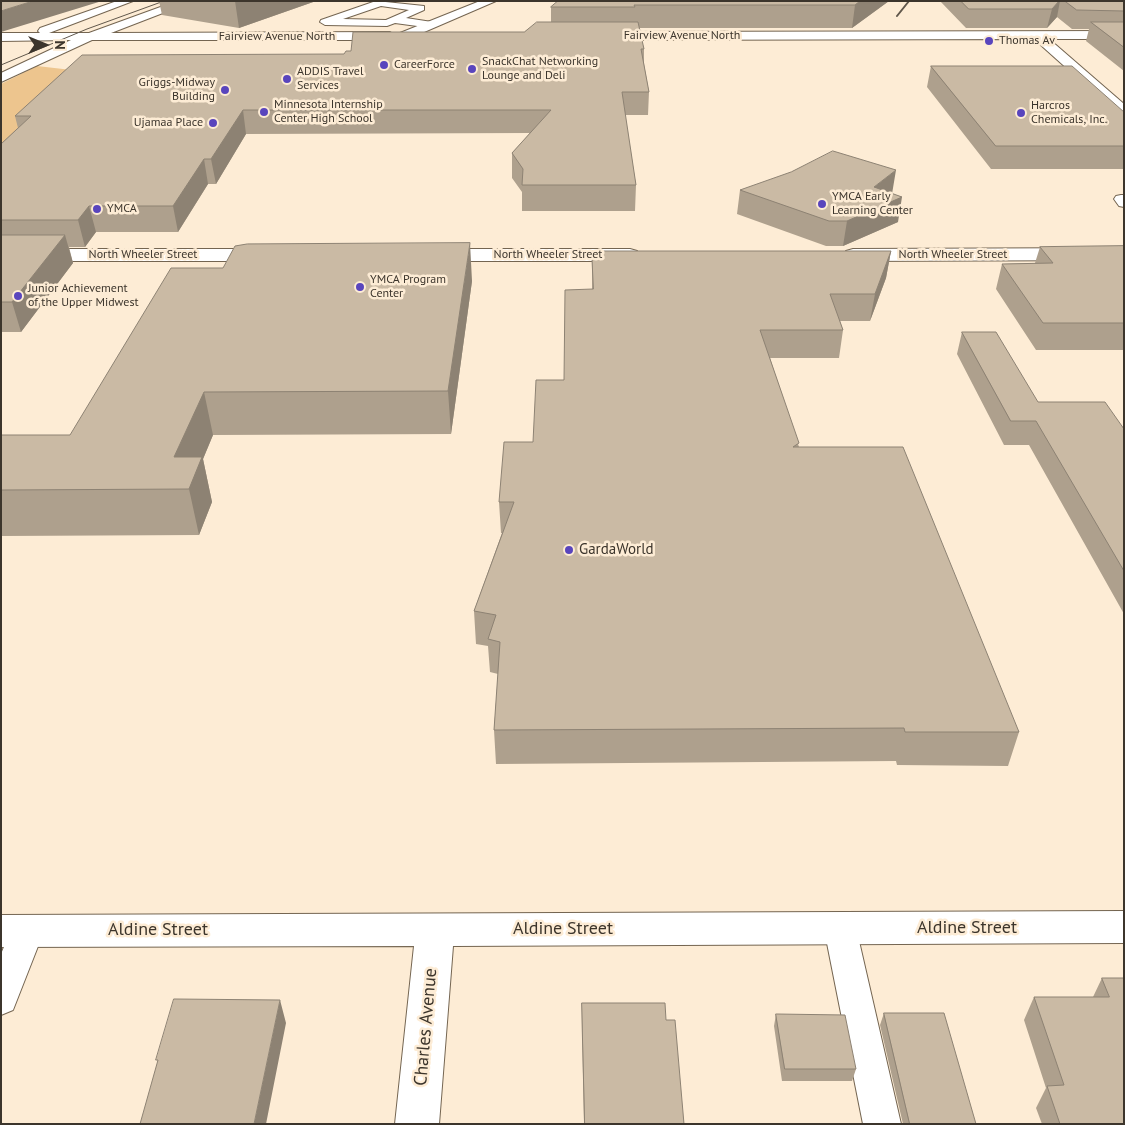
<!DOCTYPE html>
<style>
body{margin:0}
#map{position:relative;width:1125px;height:1125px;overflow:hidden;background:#fdecd5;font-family:"PT Sans",sans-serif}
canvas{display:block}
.frame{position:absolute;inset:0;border:2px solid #3c352c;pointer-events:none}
.north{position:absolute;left:20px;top:20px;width:50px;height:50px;-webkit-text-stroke:4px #fdecd5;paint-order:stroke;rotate:90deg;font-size:14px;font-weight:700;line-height:20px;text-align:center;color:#3c352c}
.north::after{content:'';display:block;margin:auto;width:18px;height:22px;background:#3c352c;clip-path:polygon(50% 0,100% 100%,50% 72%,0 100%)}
</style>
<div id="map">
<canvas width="1125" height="1125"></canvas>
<div class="frame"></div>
<div class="north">N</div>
</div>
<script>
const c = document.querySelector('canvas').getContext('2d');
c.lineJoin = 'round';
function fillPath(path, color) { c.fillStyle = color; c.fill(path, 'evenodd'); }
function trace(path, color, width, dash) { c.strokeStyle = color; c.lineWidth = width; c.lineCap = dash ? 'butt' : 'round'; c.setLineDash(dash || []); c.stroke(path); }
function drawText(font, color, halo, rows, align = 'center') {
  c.font = font + ' "PT Sans",sans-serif'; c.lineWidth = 5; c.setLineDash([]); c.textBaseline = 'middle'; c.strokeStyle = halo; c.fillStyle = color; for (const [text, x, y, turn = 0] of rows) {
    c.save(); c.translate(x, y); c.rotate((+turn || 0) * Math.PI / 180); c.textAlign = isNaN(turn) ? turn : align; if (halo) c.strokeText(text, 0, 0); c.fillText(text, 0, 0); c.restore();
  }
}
fillPath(new Path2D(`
 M 37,66 L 89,72 L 1,156 L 1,84 Z`), '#edc58e');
const lane = new Path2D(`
 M 376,1 L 424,6 L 424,10 L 406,18 L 432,22 L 437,25 L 432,28 L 395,23 L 387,26 L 325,25 L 320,22 L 321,20 ZM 381,6 L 409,10 L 386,20 L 343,19 Z
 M 1121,195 L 1124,195 L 1124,207 L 1119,206 L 1114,199 L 1116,196 Z
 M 840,914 L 852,918 L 856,928 L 901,1124 L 863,1124 L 824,928 L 828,918 Z
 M 27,917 L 39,921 L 44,931 L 13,1010 L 1,1015 L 1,954 L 15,921 Z`);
const street = new Path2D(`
 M 480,1 L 496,1 L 408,39 L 404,40 L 398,36 L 400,33 Z
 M 1124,248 L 1124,260 L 853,261 L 846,259 L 844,255 L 846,251 L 853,249 Z
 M 1,249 L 267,249 L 274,251 L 276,255 L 274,259 L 267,261 L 1,261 Z
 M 433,249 L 630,249 L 637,251 L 639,255 L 637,259 L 630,261 L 433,261 L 426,259 L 424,255 L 426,251 Z
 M 1124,911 L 1124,943 L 453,946 L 439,1124 L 395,1124 L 414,946 L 1,947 L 1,915 Z`);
const secondary = new Path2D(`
 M 117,1 L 133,1 L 49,33 L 89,33 L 177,1 L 194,1 L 111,33 L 390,32 L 396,36 L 390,40 L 92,40 L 1,82 L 1,73 L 71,40 L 1,41 L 1,33 L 40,33 L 38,31 L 40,28 Z
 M 1124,31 L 1124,39 L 1049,39 L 1124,104 L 1124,116 L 1119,115 L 1034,39 L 603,40 L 597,36 L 603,32 Z`);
trace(lane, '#746551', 2);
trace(street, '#746551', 2);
trace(secondary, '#746551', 2);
fillPath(lane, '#fff');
fillPath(street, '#fff');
fillPath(secondary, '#fff');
trace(new Path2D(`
 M 1,65 L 87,29 L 164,1`), '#60574b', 1);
trace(new Path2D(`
 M 897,16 L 909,1`), '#60574b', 2);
fillPath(new Path2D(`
 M 159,1 L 316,1 L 239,28 L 162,15 Z
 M 558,1 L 889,1 L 852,28 L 639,28 L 644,49 L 644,64 L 649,92 L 648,115 L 625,115 L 636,185 L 635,211 L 522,211 L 522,192 L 512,178 L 512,153 L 530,133 L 246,134 L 216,184 L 208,184 L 178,232 L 96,232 L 85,247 L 69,247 L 73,263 L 21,332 L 1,332 L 1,144 L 18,128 L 15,116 L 344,54 L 351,51 L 524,32 L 551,22 L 551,7 Z
 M 940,1 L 1124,1 L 1124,71 L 1086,41 L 1089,29 L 1072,29 L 1057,17 L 1047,28 L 966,28 Z
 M 931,66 L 1124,112 L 1124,169 L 991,169 L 927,87 Z
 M 740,190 L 892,194 L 898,222 L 843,246 L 826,246 L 737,214 Z
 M 1124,246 L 1124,350 L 1036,350 L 996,289 L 1002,264 L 1035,263 L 1040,247 Z
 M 592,251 L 891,251 L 886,278 L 870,321 L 840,321 L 843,330 L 839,358 L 770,358 L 799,447 L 1019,732 L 1008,766 L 897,765 L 896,761 L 496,764 L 494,730 L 498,674 L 490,672 L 488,646 L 476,644 L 474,611 L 502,533 L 501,533 L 499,502 L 533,442 L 564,380 L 592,289 Z
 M 472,281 L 451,434 L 213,435 L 203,459 L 212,502 L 199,535 L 1,536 L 1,435 L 70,435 Z
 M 962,332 L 1038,402 L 1124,429 L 1124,614 L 1029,445 L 1004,445 L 957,354 Z
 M 1102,978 L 1124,978 L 1124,1124 L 1042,1124 L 1036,1108 L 1046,1088 L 1024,1020 L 1034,997 L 1093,997 Z
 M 582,1003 L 666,1020 L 684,1124 L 584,1124 L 582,1026 Z
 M 884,1013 L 976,1124 L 903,1124 L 880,1025 Z
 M 776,1014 L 856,1069 L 852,1081 L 782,1081 L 774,1026 Z`), '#aea08d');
fillPath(new Path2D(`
 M 33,1 L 102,1 L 1,32 L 1,11 Z
 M 235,1 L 316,1 L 239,28 Z
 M 860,1 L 889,1 L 852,28 L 855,5 Z
 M 1059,1 L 1060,1 L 1057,17 L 1047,28 L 1052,9 Z
 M 243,110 L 246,134 L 216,184 L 211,159 Z
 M 204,159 L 208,184 L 178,232 L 173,206 Z
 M 896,170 L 892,194 L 902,197 L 898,222 L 843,246 L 847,221 L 874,187 Z
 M 89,206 L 96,232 L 85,247 L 78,220 Z
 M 65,235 L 73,263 L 21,332 L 12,302 Z
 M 470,243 L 472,281 L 451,434 L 448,391 Z
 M 891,251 L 886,278 L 870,321 L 875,294 Z
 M 204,392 L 213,435 L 203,459 L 212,502 L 199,535 L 189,489 L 174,457 Z
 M 280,1000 L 286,1023 L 266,1124 L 254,1124 Z`), '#8d8273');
const building = new Path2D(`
 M 1,1 L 33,1 L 1,11 Z
 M 558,1 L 860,1 L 855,5 L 634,5 L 635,7 L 551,7 Z
 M 961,1 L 1059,1 L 1052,9 L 969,9 Z
 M 1065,1 L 1124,1 L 1124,11 L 1077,10 Z
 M 537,22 L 638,22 L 644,49 L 641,49 L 649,92 L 622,92 L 636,185 L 522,185 L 523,169 L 512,153 L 551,110 L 243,110 L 211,159 L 204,159 L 173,206 L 89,206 L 78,220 L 1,220 L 1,144 L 31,116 L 15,116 L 82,55 L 344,54 L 346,51 L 351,51 L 353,32 L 524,32 Z
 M 1091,22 L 1124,22 L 1124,47 Z
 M 931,66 L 1072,66 L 1124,112 L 1124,146 L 996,146 Z
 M 833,151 L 896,170 L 874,187 L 902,197 L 847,221 L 829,221 L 740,190 L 791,172 Z
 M 1,235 L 65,235 L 12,302 L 1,302 Z
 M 470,243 L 448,391 L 204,392 L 174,457 L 202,457 L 189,489 L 1,490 L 1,435 L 70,435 L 171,268 L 223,268 L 235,246 L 247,244 Z
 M 1124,246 L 1124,323 L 1043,323 L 1002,264 L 1053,263 L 1040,247 Z
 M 592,251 L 891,251 L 875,294 L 830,294 L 843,330 L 760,330 L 799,443 L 793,447 L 903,447 L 1019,732 L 905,732 L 904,728 L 494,730 L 500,642 L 488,639 L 496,615 L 474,611 L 514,502 L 499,502 L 504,442 L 533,442 L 536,380 L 564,380 L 565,290 L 593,289 Z
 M 962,332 L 996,332 L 1038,402 L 1105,402 L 1124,429 L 1124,571 L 1036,421 L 1011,421 Z
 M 1102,978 L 1124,978 L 1124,1124 L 1060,1124 L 1047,1086 L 1064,1085 L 1034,997 L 1109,997 Z
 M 174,999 L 280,1000 L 254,1124 L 140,1124 L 158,1060 L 156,1060 Z
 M 582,1003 L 665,1003 L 666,1020 L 675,1020 L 684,1124 L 585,1124 Z
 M 884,1013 L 944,1013 L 976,1124 L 910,1124 Z
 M 776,1014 L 845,1015 L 856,1069 L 785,1069 Z`);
fillPath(building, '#cabaa4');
trace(building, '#8d8273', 1);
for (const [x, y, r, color] of [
 [989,41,5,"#5945bd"],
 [384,65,5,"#5945bd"],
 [472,69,5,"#5945bd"],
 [287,79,5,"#5945bd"],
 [225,90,5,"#5945bd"],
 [264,112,5,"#5945bd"],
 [1021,113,5,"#5945bd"],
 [213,123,5,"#5945bd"],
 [822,204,5,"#5945bd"],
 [97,209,5,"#5945bd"],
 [360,287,5,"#5945bd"],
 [18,296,5,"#5945bd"],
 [569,550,5,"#5945bd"]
]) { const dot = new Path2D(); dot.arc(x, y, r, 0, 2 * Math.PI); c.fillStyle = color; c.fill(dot); trace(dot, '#fdecd5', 2); }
drawText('12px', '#3c352c', '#fdecd5', [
 ["Fairview Avenue North",682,36],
 ["Fairview Avenue North",277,37],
 ["North Wheeler Street",143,255],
 ["North Wheeler Street",548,255],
 ["North Wheeler Street",953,255]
]);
drawText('12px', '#3c352c', '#fdecd5', [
 ["Thomas Av",999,41],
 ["SnackChat Networking",482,62],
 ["Lounge and Deli",482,76],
 ["CareerForce",394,65],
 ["ADDIS Travel",297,72],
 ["Services",297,86],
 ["Griggs-Midway",215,83,"right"],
 ["Building",215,97,"right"],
 ["Minnesota Internship",274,105],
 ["Center High School",274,119],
 ["Harcros",1031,106],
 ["Chemicals, Inc.",1031,120],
 ["Ujamaa Place",203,123,"right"],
 ["YMCA Early",832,197],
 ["Learning Center",832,211],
 ["YMCA",107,209],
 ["YMCA Program",370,280],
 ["Center",370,294],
 ["Junior Achievement",28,289],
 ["of the Upper Midwest",28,303]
], 'left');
drawText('15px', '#3c352c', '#fdecd5', [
 ["GardaWorld",579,550]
], 'left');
drawText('18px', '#3c352c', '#fdecd5', [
 ["Aldine Street",967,928],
 ["Aldine Street",563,929],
 ["Aldine Street",158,930],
 ["Charles Avenue",426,1027,-85]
]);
</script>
